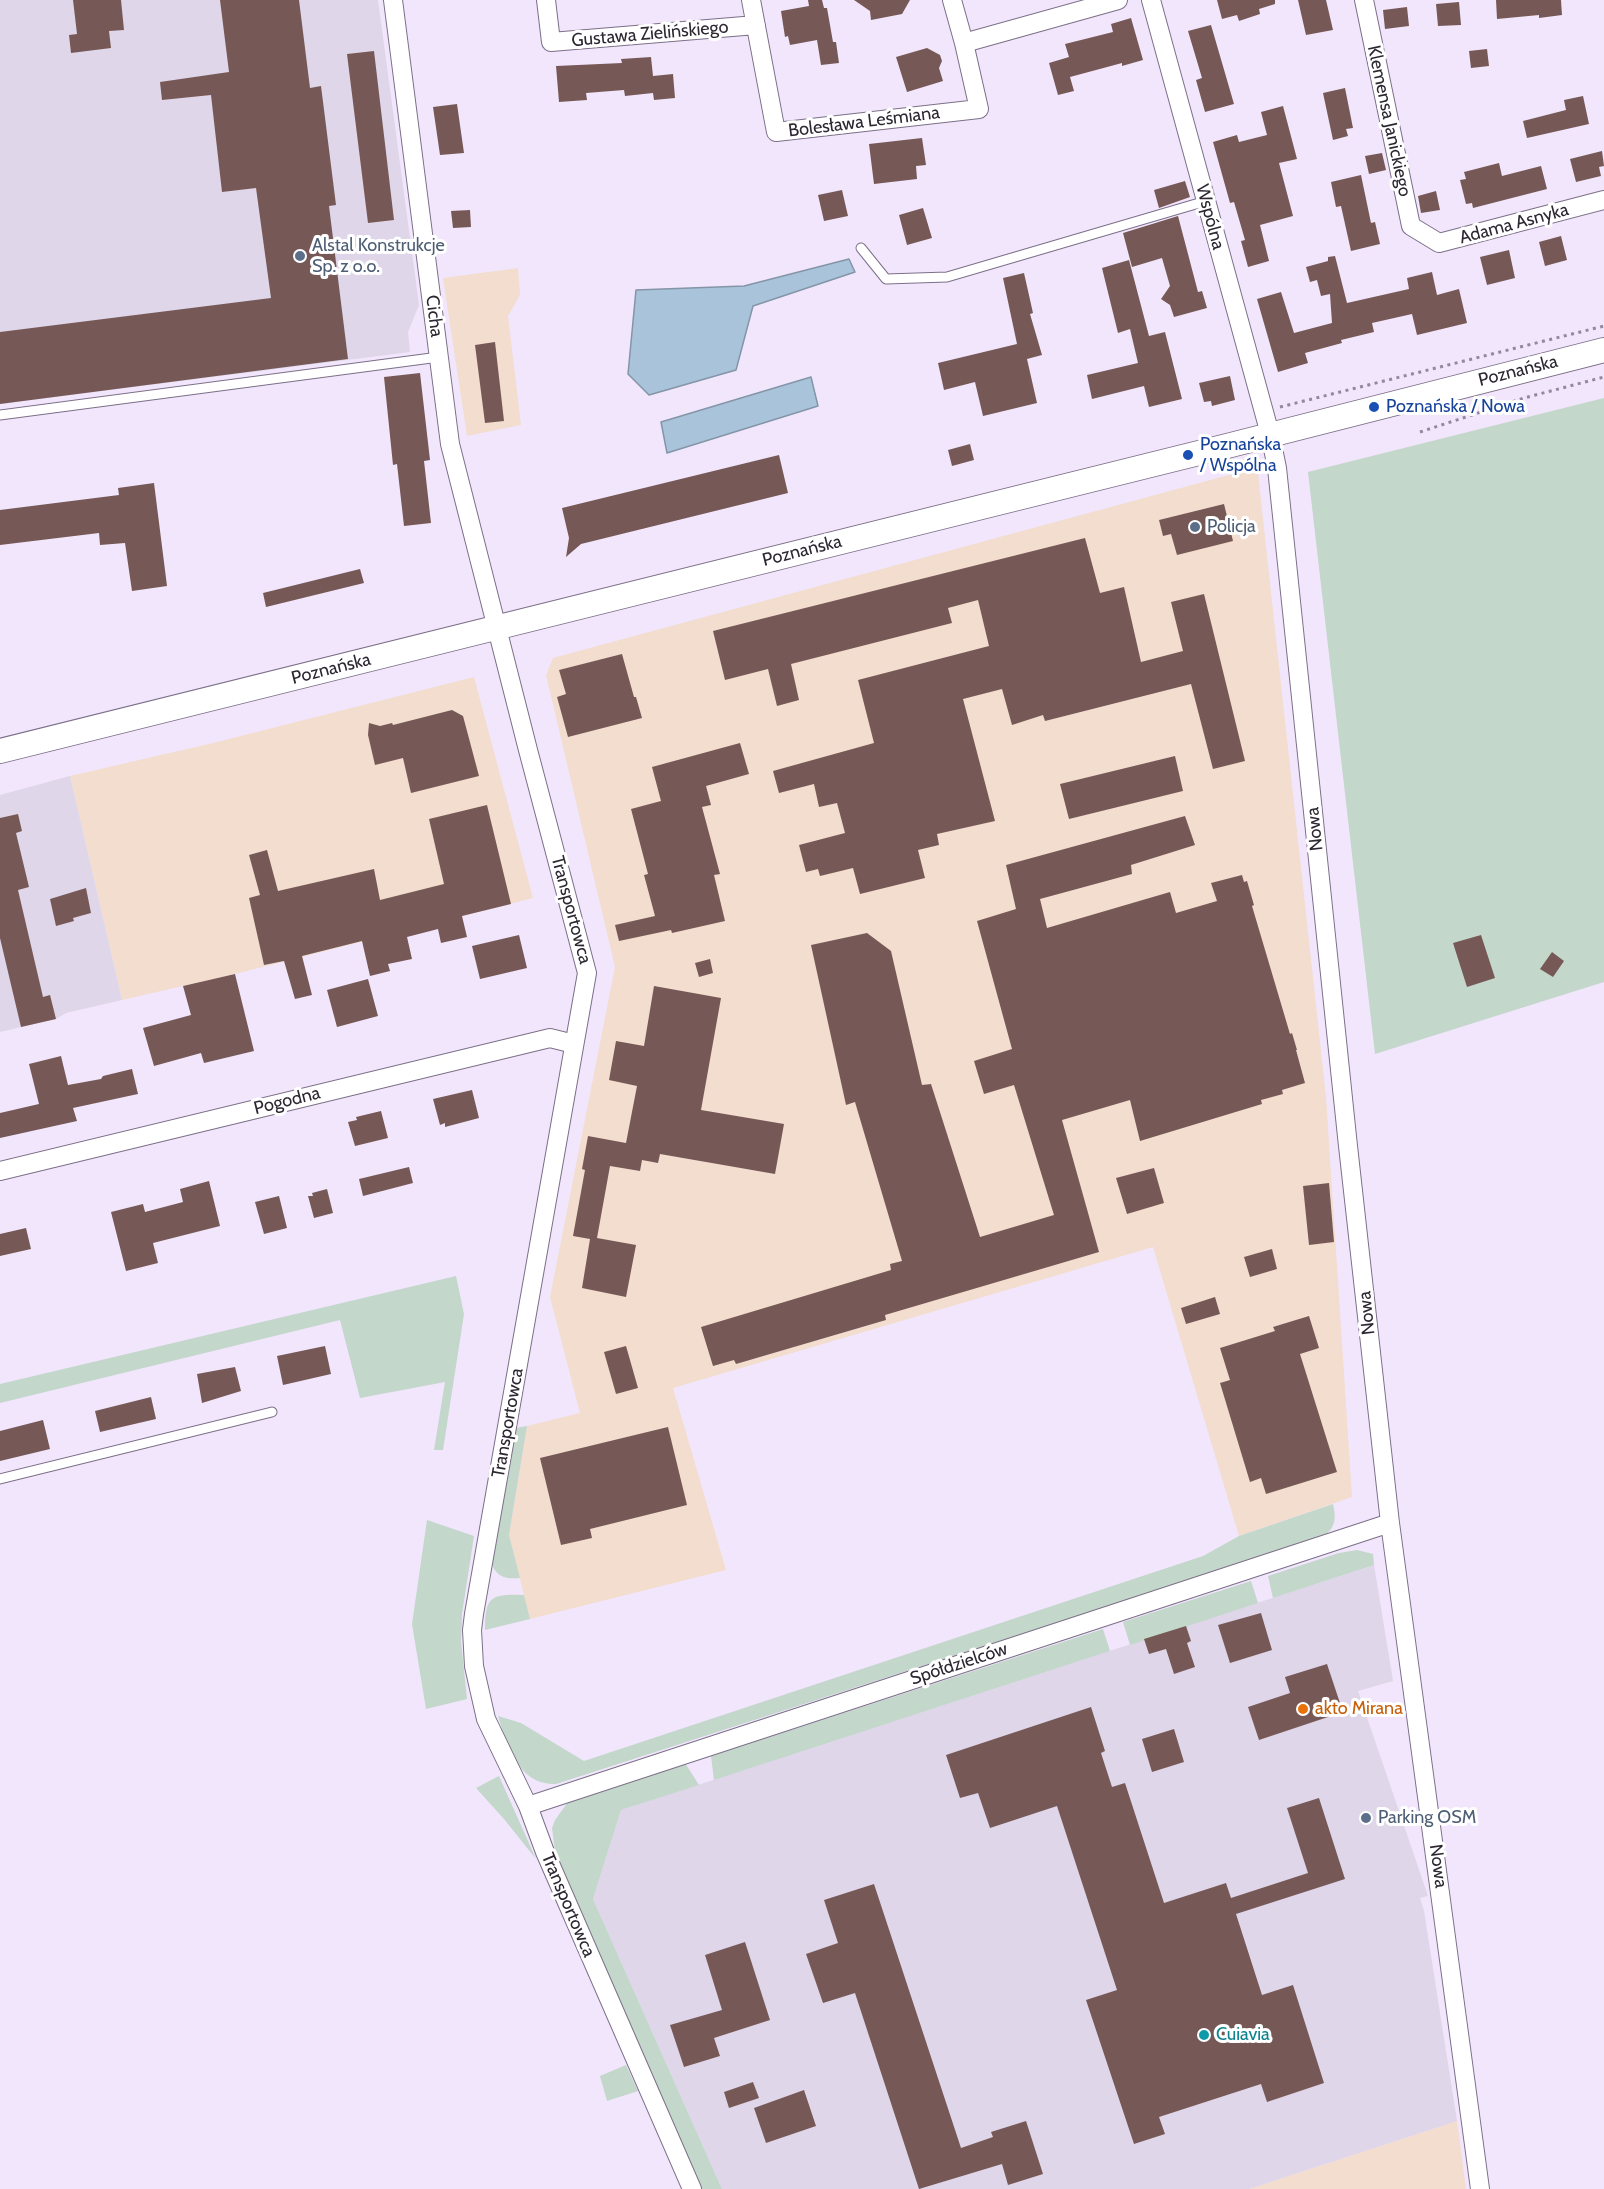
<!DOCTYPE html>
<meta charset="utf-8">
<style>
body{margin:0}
canvas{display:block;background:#f1e6fc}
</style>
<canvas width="1604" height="2189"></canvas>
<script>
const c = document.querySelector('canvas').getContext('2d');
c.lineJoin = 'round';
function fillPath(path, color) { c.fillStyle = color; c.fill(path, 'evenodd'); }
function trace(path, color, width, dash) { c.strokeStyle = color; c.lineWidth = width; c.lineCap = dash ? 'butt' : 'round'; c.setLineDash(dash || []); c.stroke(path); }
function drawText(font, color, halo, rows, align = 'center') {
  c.font = font + ' Cabin,sans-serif'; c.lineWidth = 6; c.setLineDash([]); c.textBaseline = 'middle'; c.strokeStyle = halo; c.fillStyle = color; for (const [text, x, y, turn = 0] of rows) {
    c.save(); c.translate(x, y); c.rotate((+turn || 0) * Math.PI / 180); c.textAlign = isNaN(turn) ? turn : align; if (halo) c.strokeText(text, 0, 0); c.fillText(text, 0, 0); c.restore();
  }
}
fillPath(new Path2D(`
 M 518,268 L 520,295 L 508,316 L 521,425 L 467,436 L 443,278 Z
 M 1251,469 L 1258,473 L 1326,1097 L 1352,1497 L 1239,1536 L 1153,1247 L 673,1388 L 726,1570 L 530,1619 L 509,1535 L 527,1426 L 580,1413 L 550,1297 L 615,967 L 546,675 L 553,658 Z
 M 474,677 L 533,898 L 235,974 L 122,1000 L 70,776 L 213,743 Z
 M 1457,2121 L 1466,2189 L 1249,2189 Z`), '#f2ddcf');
fillPath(new Path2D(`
 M 0,0 L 378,0 L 419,305 L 408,332 L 410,352 L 0,404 Z
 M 70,776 L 122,1000 L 66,1013 L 56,1019 L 0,1032 L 0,795 Z
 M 1374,1565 L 1393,1681 L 1358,1691 L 1428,1896 L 1420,1898 L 1424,1911 L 1457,2121 L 1249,2189 L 722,2189 L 593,1899 L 621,1810 Z`), '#dfd6ea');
fillPath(new Path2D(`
 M 1604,398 L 1604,982 L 1375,1054 L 1308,472 Z
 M 456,1276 L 464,1314 L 443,1450 L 434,1450 L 445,1382 L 360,1398 L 340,1320 L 0,1403 L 0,1384 Z
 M 527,1426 L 509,1535 L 520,1578 C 507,1579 498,1578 492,1565 L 516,1428 Z
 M 1333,1504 C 1336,1519 1336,1525 1325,1536 L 556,1784 C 519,1786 507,1745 498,1716 L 521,1723 L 584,1761 L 1203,1556 L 1239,1536 Z
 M 427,1520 L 474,1536 L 462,1614 L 461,1641 L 467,1699 L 426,1709 L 412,1624 Z
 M 1357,1550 L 1373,1554 L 1374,1565 L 1273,1598 L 1268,1576 L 1339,1553 Z
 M 1251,1581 L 1258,1603 L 1130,1645 L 1123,1622 Z
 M 524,1595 L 530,1619 L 485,1630 C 485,1596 491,1594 524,1595 Z
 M 1103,1629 L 1110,1651 L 714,1780 L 711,1756 Z
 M 685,1763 L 699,1785 L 621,1810 L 593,1899 L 722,2189 L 701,2189 L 555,1851 L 552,1828 L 555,1820 L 568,1802 Z
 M 499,1776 L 536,1859 L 504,1819 L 476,1788 Z
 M 626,2065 L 638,2091 L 607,2101 L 600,2076 Z`), '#c3d7cb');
const water = new Path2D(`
 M 849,259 L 855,272 L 753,306 L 736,370 L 649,395 L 628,374 L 636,290 L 744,286 Z
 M 811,377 L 818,406 L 667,453 L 661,422 Z`);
fillPath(water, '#a9c4da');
trace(water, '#8495a7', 1.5);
fillPath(new Path2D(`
 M 73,0 L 121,0 L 124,30 L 109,31 L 111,48 L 71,53 L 69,35 L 77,34 Z
 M 220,0 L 299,0 L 310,88 L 321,86 L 336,205 L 329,206 L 348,359 L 0,404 L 0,332 L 271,298 L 256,188 L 222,192 L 211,95 L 162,100 L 160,82 L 229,72 Z
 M 808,0 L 822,0 L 824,8 L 827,8 L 833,42 L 836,42 L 839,63 L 821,65 L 817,40 L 790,45 L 788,36 L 785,37 L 781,11 L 809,6 Z
 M 854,0 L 910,0 L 902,14 L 871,20 L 870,11 Z
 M 1217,0 L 1275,0 L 1275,4 L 1259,9 L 1260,14 L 1239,21 L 1237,15 L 1222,19 Z
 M 1298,0 L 1326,0 L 1333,30 L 1306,35 Z
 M 1496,0 L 1561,0 L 1562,15 L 1539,18 L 1539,15 L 1497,19 Z
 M 1459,2 L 1461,25 L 1438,26 L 1436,4 Z
 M 1407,7 L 1409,26 L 1385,29 L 1383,10 Z
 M 1131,18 L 1143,60 L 1122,66 L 1122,63 L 1070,77 L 1074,91 L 1058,95 L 1049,63 L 1069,57 L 1065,44 L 1113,32 L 1111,24 Z
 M 1211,25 L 1234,104 L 1205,112 L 1196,80 L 1202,78 L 1188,31 Z
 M 927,48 L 940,55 L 942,61 L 939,68 L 943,81 L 907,92 L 896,57 Z
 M 1487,49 L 1489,66 L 1471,68 L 1469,51 Z
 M 374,51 L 394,220 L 368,223 L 347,54 Z
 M 651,57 L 653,76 L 673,74 L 675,98 L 654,100 L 653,93 L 625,96 L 624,90 L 586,93 L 587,100 L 559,102 L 556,66 L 622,63 L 621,59 Z
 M 1345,88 L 1353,128 L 1346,129 L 1348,136 L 1333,140 L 1323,93 Z
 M 1583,96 L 1589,124 L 1527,138 L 1523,121 L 1566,110 L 1564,100 Z
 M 457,104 L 464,153 L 440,155 L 433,107 Z
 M 1283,106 L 1297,159 L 1279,163 L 1293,216 L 1260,225 L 1269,261 L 1248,267 L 1241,241 L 1245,240 L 1234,202 L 1230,203 L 1213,142 L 1237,135 L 1239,142 L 1267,135 L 1261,112 Z
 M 922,138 L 926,165 L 916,166 L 917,179 L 874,184 L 869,144 Z
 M 1602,151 L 1604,166 L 1599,167 L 1601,176 L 1576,182 L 1570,159 Z
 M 1382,153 L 1386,170 L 1369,174 L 1365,156 Z
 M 1499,163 L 1502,176 L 1541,166 L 1547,189 L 1473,208 L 1472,203 L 1466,204 L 1460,180 L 1466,179 L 1464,172 Z
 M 1361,175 L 1371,223 L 1375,222 L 1380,244 L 1351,251 L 1341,206 L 1336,207 L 1331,182 Z
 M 1185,181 L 1190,197 L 1159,208 L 1154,190 Z
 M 842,190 L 848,216 L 824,221 L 818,195 Z
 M 1436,191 L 1440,210 L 1421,213 L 1418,196 Z
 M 923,208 L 932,238 L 907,245 L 899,215 Z
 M 470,210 L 471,227 L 453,228 L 451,211 Z
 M 1178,216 L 1198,292 L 1202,291 L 1207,308 L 1174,317 L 1170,305 L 1161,299 L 1170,286 L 1162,258 L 1132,267 L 1123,233 Z
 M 1561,236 L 1567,260 L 1545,266 L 1539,242 Z
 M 1509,250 L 1515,278 L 1487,285 L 1480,257 Z
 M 1335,256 L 1347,303 L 1409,289 L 1407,278 L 1432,272 L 1437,295 L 1459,289 L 1467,323 L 1417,335 L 1412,314 L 1372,323 L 1374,332 L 1341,340 L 1342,343 L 1305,353 L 1308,363 L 1278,372 L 1257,299 L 1281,292 L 1294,333 L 1332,323 L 1330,294 L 1321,296 L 1317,280 L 1310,282 L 1306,267 L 1328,261 L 1328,257 Z
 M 1129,260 L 1149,336 L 1165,332 L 1182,399 L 1149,407 L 1144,386 L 1092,399 L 1087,375 L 1138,363 L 1130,329 L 1118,333 L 1102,268 Z
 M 1024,273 L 1033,313 L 1030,314 L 1042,355 L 1027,359 L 1037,403 L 983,416 L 975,382 L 944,390 L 938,363 L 1017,344 L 1003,278 Z
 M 495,342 L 504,421 L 485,423 L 475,345 Z
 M 420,373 L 430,460 L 424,461 L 431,523 L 404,526 L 397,464 L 393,465 L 384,377 Z
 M 1230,376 L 1235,400 L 1212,406 L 1211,401 L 1204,402 L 1199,383 Z
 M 970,444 L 974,460 L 952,466 L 948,450 Z
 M 779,455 L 788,493 L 581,544 L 566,557 L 569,538 L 562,508 Z
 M 154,483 L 167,586 L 132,591 L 125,543 L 100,545 L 99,533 L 0,545 L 0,510 L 119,495 L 118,488 Z
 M 1224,504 L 1233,541 L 1177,555 L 1171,534 L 1163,536 L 1159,520 Z
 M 1085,538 L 1100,593 L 1124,587 L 1141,662 L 1183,651 L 1171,602 L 1204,594 L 1245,761 L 1213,769 L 1191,684 L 1045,721 L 1043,715 L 1012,725 L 1002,689 L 963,699 L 995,821 L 937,834 L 939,845 L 918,850 L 925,878 L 860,894 L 853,868 L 820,876 L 818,869 L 806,872 L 799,845 L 845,833 L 837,803 L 819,807 L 814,784 L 779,793 L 773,771 L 874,743 L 858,680 L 989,646 L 978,600 L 948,608 L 952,623 L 791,664 L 799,700 L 777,706 L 768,669 L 725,680 L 713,631 Z
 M 360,569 L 364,583 L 266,607 L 263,593 Z
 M 622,654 L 634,697 L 636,697 L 642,718 L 568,737 L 557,697 L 566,694 L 559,670 Z
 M 452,710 L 463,716 L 479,776 L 411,793 L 403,758 L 375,765 L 368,735 L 369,723 L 380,726 L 392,723 L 393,725 Z
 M 740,743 L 749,774 L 706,786 L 711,805 L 702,807 L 720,874 L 714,875 L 725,921 L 672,933 L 671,930 L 619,941 L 615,925 L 655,916 L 644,875 L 648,874 L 631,809 L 661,801 L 652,767 Z
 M 1175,756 L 1183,791 L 1069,819 L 1060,784 Z
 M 487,805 L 511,904 L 462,916 L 467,937 L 441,943 L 438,929 L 407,937 L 412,959 L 388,964 L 390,971 L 370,976 L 362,941 L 302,956 L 312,995 L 295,999 L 284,961 L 264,965 L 249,898 L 260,895 L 249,855 L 267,850 L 278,891 L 374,869 L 380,900 L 444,884 L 429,819 Z
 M 18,814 L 22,831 L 16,833 L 29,887 L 18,890 L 43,997 L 50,995 L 56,1019 L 21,1027 L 0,938 L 0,818 Z
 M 1185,816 L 1195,845 L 1131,865 L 1132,874 L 1040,899 L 1047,928 L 1170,892 L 1176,913 L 1217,901 L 1211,883 L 1242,875 L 1244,882 L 1247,881 L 1254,905 L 1252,906 L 1290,1034 L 1292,1033 L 1297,1050 L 1296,1050 L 1305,1083 L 1282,1090 L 1283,1094 L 1261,1100 L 1262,1104 L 1140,1141 L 1130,1100 L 1062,1120 L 1099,1252 L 885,1315 L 886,1320 L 736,1364 L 734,1360 L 713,1366 L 701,1327 L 891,1270 L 890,1264 L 902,1261 L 855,1102 L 846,1105 L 811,945 L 867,933 L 891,951 L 922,1085 L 931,1084 L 980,1237 L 1054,1215 L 1014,1085 L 984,1094 L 974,1061 L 1012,1049 L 977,921 L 1016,909 L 1006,865 Z
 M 86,888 L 91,913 L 73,918 L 74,921 L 56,926 L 50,899 Z
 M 519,935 L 527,968 L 480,979 L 472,946 Z
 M 1481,935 L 1495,978 L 1467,987 L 1453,943 Z
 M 1552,952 L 1564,961 L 1553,977 L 1540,969 Z
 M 710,959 L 713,973 L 699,977 L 695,963 Z
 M 235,974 L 254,1051 L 204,1063 L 201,1053 L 154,1066 L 143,1028 L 191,1015 L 183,986 Z
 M 368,979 L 378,1016 L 337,1027 L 327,990 Z
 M 654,986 L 721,998 L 701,1110 L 784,1124 L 775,1174 L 660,1154 L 658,1163 L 642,1160 L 640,1171 L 610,1166 L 597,1238 L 636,1245 L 626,1297 L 582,1288 L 590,1239 L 573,1236 L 585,1170 L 582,1169 L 588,1136 L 626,1143 L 637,1086 L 609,1080 L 616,1041 L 644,1046 Z
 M 61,1056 L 68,1085 L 101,1079 L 103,1076 L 132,1069 L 138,1094 L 73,1108 L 77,1121 L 0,1138 L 0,1113 L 39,1104 L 29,1064 Z
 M 472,1090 L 479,1118 L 445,1127 L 445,1123 L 440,1125 L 433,1099 Z
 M 381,1111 L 388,1138 L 355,1146 L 348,1122 L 357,1120 L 356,1117 Z
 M 409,1167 L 413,1183 L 363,1196 L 359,1179 Z
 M 1154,1168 L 1164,1203 L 1127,1214 L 1116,1178 Z
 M 209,1181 L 220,1226 L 153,1243 L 158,1263 L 126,1271 L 111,1212 L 143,1204 L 145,1212 L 183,1202 L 180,1189 Z
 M 1329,1183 L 1334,1242 L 1309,1245 L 1303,1186 Z
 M 327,1189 L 333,1213 L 314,1218 L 308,1196 L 313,1196 L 312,1193 Z
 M 279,1196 L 287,1228 L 264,1234 L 255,1202 Z
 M 26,1228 L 31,1249 L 0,1256 L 0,1234 Z
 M 1272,1249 L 1277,1269 L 1250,1277 L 1244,1257 Z
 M 1215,1297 L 1220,1314 L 1186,1324 L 1181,1308 Z
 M 1309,1316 L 1319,1348 L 1300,1354 L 1337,1472 L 1266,1494 L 1261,1478 L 1250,1482 L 1220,1383 L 1230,1380 L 1220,1348 L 1275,1331 L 1273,1327 Z
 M 325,1346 L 331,1374 L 283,1385 L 277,1356 Z
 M 626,1346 L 638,1388 L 616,1394 L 604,1352 Z
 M 235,1367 L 241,1391 L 202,1403 L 197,1374 Z
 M 151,1397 L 156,1419 L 100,1432 L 95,1411 Z
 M 43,1420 L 50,1449 L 0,1461 L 0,1431 Z
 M 668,1427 L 687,1505 L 590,1529 L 592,1538 L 561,1545 L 540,1458 Z
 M 1261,1613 L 1272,1650 L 1230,1663 L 1218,1625 Z
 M 1186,1626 L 1191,1641 L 1187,1643 L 1195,1667 L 1174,1674 L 1166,1649 L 1149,1654 L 1144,1639 Z
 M 1327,1664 L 1343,1712 L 1259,1740 L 1248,1707 L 1290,1693 L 1285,1677 Z
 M 1091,1707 L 1105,1751 L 1101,1753 L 1112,1787 L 1125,1783 L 1164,1903 L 1226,1883 L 1231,1898 L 1308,1873 L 1287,1808 L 1319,1798 L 1345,1879 L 1236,1914 L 1262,1995 L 1293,1985 L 1324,2083 L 1267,2102 L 1261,2084 L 1159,2117 L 1165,2134 L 1134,2144 L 1086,2000 L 1117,1990 L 1057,1806 L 990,1828 L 978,1793 L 960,1798 L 946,1755 Z
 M 1174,1729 L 1184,1762 L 1152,1772 L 1142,1739 Z
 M 874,1884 L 961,2148 L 993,2137 L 991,2132 L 1026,2121 L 1043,2174 L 1008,2185 L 1002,2164 L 919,2189 L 855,1993 L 823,2003 L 806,1954 L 838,1943 L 824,1900 Z
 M 745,1942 L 770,2020 L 714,2038 L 720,2056 L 684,2067 L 670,2025 L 722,2010 L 705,1955 Z
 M 753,2082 L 759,2098 L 729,2108 L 724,2092 Z
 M 804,2090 L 816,2126 L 766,2143 L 754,2108 Z`), '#765956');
const lane = new Path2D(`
 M 861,248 L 886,279 L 947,277 L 1206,201
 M 0,415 L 439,357
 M 0,1479 L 272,1412`);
const street = new Path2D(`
 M 393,0 L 450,444 L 528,750 L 587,973 L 474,1614 L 472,1630 L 474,1666 L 486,1719 L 528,1806 L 545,1852 L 692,2189
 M 546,0 L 551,42 L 756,25
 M 751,0 L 776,132 L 979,109 L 964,43
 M 952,0 L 964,43 L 1118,0
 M 1151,0 L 1270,434 L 1277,468 L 1348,1146 L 1390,1523 L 1480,2189
 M 1364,0 L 1411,226 L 1439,243 L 1604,200
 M 0,1171 L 550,1038 L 574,1044
 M 528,1806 L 1390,1523`);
const secondary = new Path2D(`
 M 0,751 L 1227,446 L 1604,350`);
trace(lane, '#7c7088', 11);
trace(street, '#7c7088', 20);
trace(secondary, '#7c7088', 26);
trace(new Path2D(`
 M 1280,407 L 1604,326
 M 1420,432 L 1524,398 L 1604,377`), '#92899a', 3, [3, 4.5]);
trace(lane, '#fff', 9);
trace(street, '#fff', 18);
trace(secondary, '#fff', 24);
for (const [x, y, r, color] of [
 [300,256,6,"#5c6f8a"],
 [1374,407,6,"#1a4fb4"],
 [1188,455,6,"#1a4fb4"],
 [1195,527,6,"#5c6f8a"],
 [1303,1709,6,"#e8710a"],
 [1366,1818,6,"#5c6f8a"],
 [1204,2035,6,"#0f9aa8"]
]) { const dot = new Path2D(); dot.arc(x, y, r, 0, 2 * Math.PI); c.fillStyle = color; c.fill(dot); trace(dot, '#fff', 2); }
drawText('18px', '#2c2731', '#fff', [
 ["Gustawa Zielińskiego",650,34,-5],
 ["Klemensa Janickiego",1389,121,78],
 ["Bolesława Leśmiana",864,122,-7],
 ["Wspólna",1210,217,75],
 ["Adama Asnyka",1514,224,-15],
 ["Cicha",434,316,83],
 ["Poznańska",1518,371,-14],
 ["Poznańska",802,551,-14],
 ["Poznańska",331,669,-14],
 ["Nowa",1315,829,-96],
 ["Transportowca",571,910,75],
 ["Pogodna",287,1101,-14],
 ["Nowa",1367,1313,-96],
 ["Transportowca",508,1423,-80],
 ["Spółdzielców",959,1664,-18],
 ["Nowa",1438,1866,82],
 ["Transportowca",568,1905,67]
]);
drawText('18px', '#4e5e75', '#fff', [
 ["Alstal Konstrukcje",312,246],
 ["Sp. z o.o.",312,267],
 ["Policja",1207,527],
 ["Parking OSM",1378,1818]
], 'left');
drawText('18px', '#164399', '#fff', [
 ["Poznańska / Nowa",1386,407],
 ["Poznańska",1200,445],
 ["/ Wspólna",1200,466]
], 'left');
drawText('18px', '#c56008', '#fff', [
 ["akto Mirana",1315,1709]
], 'left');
drawText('18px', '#0d838f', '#fff', [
 ["Cuiavia",1216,2035]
], 'left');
</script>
